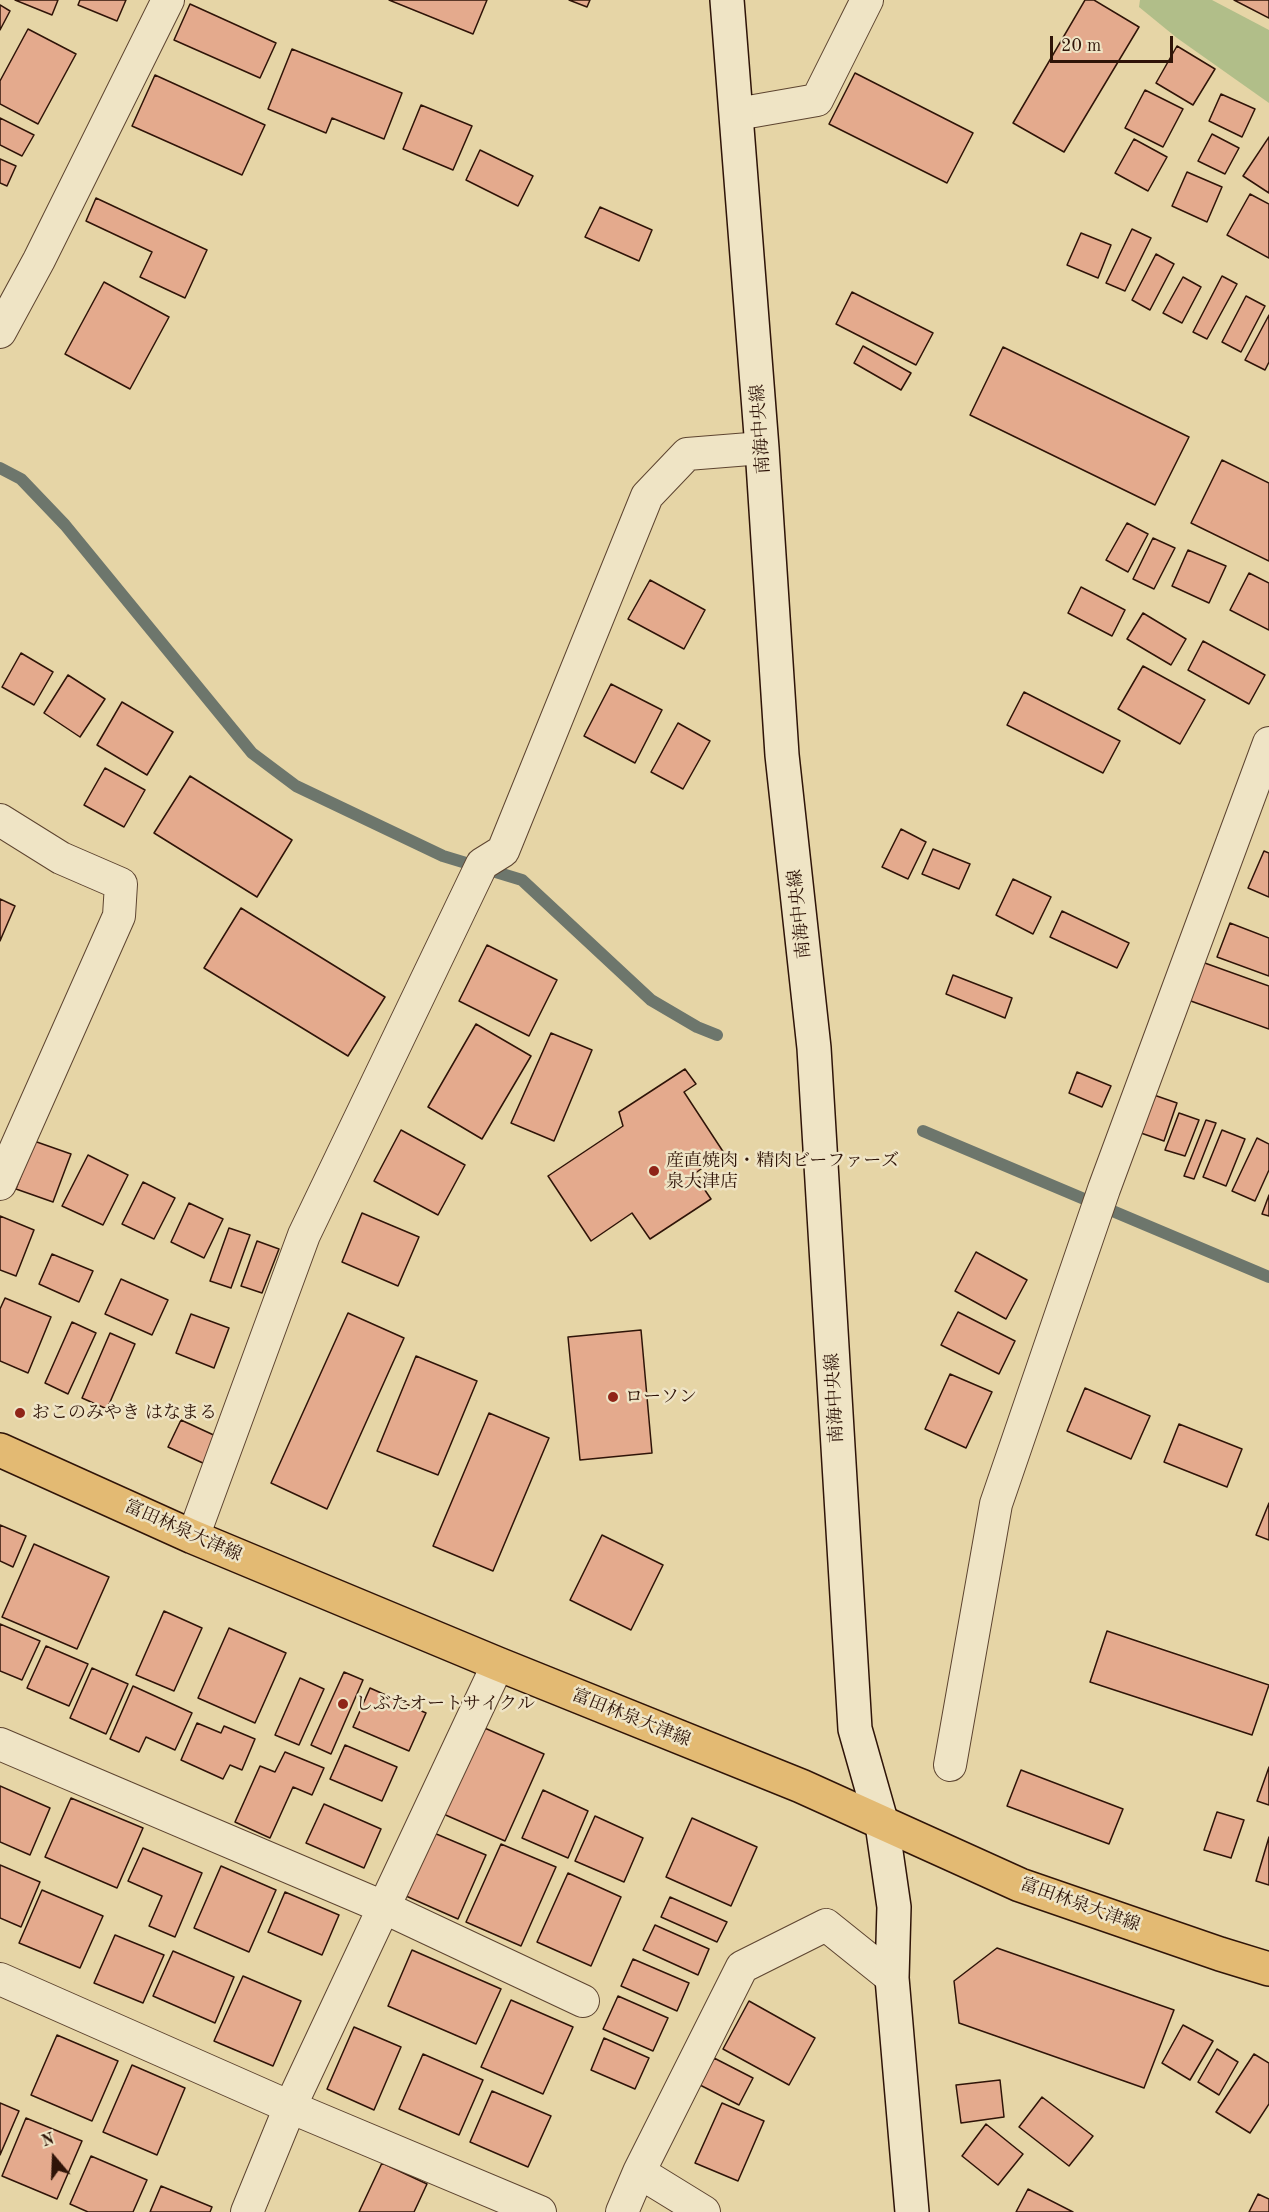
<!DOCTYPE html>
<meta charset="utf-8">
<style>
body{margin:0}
#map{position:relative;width:1269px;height:2212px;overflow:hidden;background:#e6d5a6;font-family:"Old Standard TT",serif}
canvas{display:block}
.north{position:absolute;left:24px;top:2128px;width:60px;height:60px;-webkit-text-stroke:4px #efe4c5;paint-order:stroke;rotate:341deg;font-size:16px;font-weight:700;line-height:24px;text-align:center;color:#2f1408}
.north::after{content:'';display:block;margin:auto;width:21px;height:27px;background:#2f1408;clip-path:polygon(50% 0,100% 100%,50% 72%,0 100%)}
.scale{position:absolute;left:1050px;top:36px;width:123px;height:27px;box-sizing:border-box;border:3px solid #2f1408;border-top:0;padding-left:8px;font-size:18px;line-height:21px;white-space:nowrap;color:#2f1408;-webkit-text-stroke:4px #efe4c5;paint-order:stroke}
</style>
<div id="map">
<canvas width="1269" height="2212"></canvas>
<div class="north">N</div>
<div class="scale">20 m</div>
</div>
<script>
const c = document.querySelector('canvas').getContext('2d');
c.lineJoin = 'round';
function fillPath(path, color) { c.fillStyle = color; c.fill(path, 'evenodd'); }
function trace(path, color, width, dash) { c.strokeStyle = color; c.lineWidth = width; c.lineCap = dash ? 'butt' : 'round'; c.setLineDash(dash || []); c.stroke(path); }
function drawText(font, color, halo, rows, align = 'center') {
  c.font = font + ' "Old Standard TT","Noto Serif JP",serif'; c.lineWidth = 5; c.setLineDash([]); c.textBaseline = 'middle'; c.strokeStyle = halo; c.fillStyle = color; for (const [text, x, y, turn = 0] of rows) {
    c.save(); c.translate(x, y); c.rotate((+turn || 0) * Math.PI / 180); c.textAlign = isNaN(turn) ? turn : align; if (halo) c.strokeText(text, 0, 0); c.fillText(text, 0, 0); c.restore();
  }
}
fillPath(new Path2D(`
 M 1140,0 L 1212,0 L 1269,30 L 1269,103 L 1177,38 L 1139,7 Z`), '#b1be89');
trace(new Path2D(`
 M 0,468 L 21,479 L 65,525 L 252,753 L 296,786 L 443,856 L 522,880 L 651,1000 L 697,1027 L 717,1035
 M 923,1131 L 1269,1277`), '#6d766c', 12);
const building = new Path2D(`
 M 15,0 L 58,0 L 52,15 Z
 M 80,0 L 126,0 L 117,21 L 78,5 Z
 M 389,0 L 487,0 L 473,34 Z
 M 569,0 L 590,0 L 587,7 Z
 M 1085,0 L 1094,0 L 1139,27 L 1064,152 L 1013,123 Z
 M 1234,0 L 1269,0 L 1269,18 Z
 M 190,4 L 276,43 L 260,78 L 174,40 Z
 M 0,5 L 10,11 L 0,30 Z
 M 28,29 L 76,54 L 38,124 L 0,104 L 0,81 Z
 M 1177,46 L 1215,69 L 1193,105 L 1156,83 Z
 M 292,49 L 402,93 L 384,139 L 332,118 L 326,133 L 268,109 Z
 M 855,73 L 973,133 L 947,183 L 829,124 Z
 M 155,75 L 265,125 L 242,175 L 132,126 Z
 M 1145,90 L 1183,109 L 1163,147 L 1125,128 Z
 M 1221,94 L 1255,109 L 1242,137 L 1209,121 Z
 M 421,105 L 472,126 L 453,170 L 403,149 Z
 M 0,118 L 34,135 L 22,156 L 0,145 Z
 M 1212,134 L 1239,148 L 1225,174 L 1198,161 Z
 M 1269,137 L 1269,193 L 1243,176 Z
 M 1134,139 L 1167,157 L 1148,191 L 1115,173 Z
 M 480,150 L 533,176 L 518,206 L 466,180 Z
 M 0,159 L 16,166 L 7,186 L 0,183 Z
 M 1187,172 L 1222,187 L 1207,222 L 1172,206 Z
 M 1250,194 L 1269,204 L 1269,258 L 1227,235 Z
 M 96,198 L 207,250 L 185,298 L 140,277 L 152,252 L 86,221 Z
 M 600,207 L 652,230 L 639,261 L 585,237 Z
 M 1132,229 L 1151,238 L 1125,291 L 1106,283 Z
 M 1081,233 L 1111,245 L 1098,278 L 1067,265 Z
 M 1156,254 L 1174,264 L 1150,310 L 1132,300 Z
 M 1222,276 L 1237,284 L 1207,339 L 1193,332 Z
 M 1183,277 L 1201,287 L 1182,323 L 1163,313 Z
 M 104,282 L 169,317 L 130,389 L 65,354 Z
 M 852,292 L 933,333 L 916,365 L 836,324 Z
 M 1246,296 L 1265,306 L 1241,352 L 1222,342 Z
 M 1269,315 L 1269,362 L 1265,370 L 1245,360 Z
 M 863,346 L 911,373 L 901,390 L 854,363 Z
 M 1003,347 L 1189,437 L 1155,505 L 970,415 Z
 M 1222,460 L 1269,483 L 1269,561 L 1191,523 Z
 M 1127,523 L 1148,534 L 1128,572 L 1106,560 Z
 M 1153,538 L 1175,548 L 1154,589 L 1133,579 Z
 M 1188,550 L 1226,566 L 1209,603 L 1172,586 Z
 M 1249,573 L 1269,583 L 1269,630 L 1230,610 Z
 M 650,580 L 705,610 L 684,649 L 628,619 Z
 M 1081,587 L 1125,610 L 1112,636 L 1068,613 Z
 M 1143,613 L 1186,639 L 1171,665 L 1127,639 Z
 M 1203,641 L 1265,675 L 1249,704 L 1188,670 Z
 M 21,653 L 53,672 L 34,705 L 2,687 Z
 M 1143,666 L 1205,700 L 1180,744 L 1118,709 Z
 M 68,675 L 105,699 L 80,737 L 44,713 Z
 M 611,684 L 662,710 L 635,763 L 584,736 Z
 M 1024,692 L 1120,741 L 1103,773 L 1007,725 Z
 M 122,702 L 173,732 L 147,775 L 97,745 Z
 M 678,723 L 710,741 L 683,789 L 651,772 Z
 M 105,768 L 145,790 L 124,827 L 84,805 Z
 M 190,776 L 292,840 L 257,897 L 154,833 Z
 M 901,829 L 926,842 L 908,879 L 882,867 Z
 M 933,849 L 970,864 L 959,889 L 922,874 Z
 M 1264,851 L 1269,853 L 1269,897 L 1248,888 Z
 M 1013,879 L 1051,897 L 1033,934 L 996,915 Z
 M 0,899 L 15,906 L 0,941 Z
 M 241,908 L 385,997 L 348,1056 L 204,968 Z
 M 1062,911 L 1129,943 L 1117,968 L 1050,937 Z
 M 1230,923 L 1269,938 L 1269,976 L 1217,957 Z
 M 487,945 L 557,980 L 529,1036 L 459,1001 Z
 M 1202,962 L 1269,986 L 1269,1029 L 1188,1000 Z
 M 953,975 L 1012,998 L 1005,1018 L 946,994 Z
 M 476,1024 L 531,1056 L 482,1139 L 428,1107 Z
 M 551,1033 L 592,1050 L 554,1141 L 511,1123 Z
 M 685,1069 L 696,1084 L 684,1092 L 724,1153 L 694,1174 L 711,1199 L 650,1239 L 632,1213 L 591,1241 L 548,1176 L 623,1126 L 619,1112 Z
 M 1077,1072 L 1111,1086 L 1102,1107 L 1069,1093 Z
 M 1151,1094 L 1177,1103 L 1164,1141 L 1138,1132 Z
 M 1179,1113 L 1199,1120 L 1185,1156 L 1165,1150 Z
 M 1206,1120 L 1216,1123 L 1194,1179 L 1184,1176 Z
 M 401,1130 L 465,1165 L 438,1215 L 374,1181 Z
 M 1222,1130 L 1245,1139 L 1226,1186 L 1203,1177 Z
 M 1257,1138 L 1269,1144 L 1269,1170 L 1255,1201 L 1232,1191 Z
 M 34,1141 L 71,1154 L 53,1202 L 16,1189 Z
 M 88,1155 L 128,1175 L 103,1225 L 62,1206 Z
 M 143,1182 L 175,1198 L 154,1239 L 122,1224 Z
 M 1269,1195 L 1269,1216 L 1262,1214 Z
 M 189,1203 L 223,1219 L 204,1258 L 171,1242 Z
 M 362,1213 L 419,1237 L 398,1286 L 342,1262 Z
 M 0,1216 L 34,1230 L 16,1276 L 0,1270 Z
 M 229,1228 L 250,1235 L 231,1288 L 210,1281 Z
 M 257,1241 L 279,1249 L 262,1293 L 241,1286 Z
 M 976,1252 L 1027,1280 L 1006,1319 L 955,1291 Z
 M 52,1254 L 93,1271 L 79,1302 L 39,1284 Z
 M 121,1279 L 168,1300 L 152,1335 L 105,1314 Z
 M 5,1298 L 51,1317 L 28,1373 L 0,1361 L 0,1309 Z
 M 958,1312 L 1015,1341 L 999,1374 L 941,1345 Z
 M 348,1313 L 404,1338 L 327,1509 L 271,1483 Z
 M 191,1314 L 229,1328 L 214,1368 L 176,1353 Z
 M 72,1322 L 96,1333 L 68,1394 L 45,1383 Z
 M 641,1330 L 652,1453 L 580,1460 L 568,1337 Z
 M 110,1333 L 135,1344 L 107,1409 L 82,1398 Z
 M 416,1356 L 477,1381 L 438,1475 L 377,1451 Z
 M 950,1374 L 992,1392 L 966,1448 L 925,1429 Z
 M 1085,1388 L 1150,1416 L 1131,1459 L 1067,1431 Z
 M 489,1413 L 549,1438 L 493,1571 L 433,1546 Z
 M 181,1420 L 218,1437 L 205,1464 L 168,1447 Z
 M 1179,1424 L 1242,1449 L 1227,1487 L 1164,1462 Z
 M 1269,1503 L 1269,1540 L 1256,1535 Z
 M 0,1525 L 26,1536 L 13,1567 L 0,1561 Z
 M 602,1535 L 663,1565 L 631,1630 L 570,1600 Z
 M 34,1544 L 109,1577 L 77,1649 L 2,1617 Z
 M 164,1611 L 202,1628 L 174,1691 L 136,1675 Z
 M 0,1624 L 40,1641 L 22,1680 L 0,1671 Z
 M 229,1628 L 286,1653 L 255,1723 L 198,1698 Z
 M 1107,1631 L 1269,1685 L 1252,1735 L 1090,1682 Z
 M 46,1646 L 88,1664 L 69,1706 L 27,1688 Z
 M 92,1668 L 128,1684 L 106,1734 L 70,1718 Z
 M 344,1672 L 363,1680 L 331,1754 L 311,1745 Z
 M 300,1678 L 324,1689 L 299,1745 L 275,1735 Z
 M 133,1686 L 192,1713 L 175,1750 L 146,1737 L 139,1752 L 110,1739 Z
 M 370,1688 L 426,1713 L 409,1751 L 353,1727 Z
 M 197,1723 L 221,1733 L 224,1726 L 255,1739 L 242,1770 L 230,1765 L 223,1779 L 181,1760 Z
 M 480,1726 L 544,1754 L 505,1841 L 441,1813 Z
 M 345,1745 L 397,1767 L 382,1801 L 330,1779 Z
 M 285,1752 L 324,1768 L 312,1795 L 293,1787 L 270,1838 L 235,1822 L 260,1766 L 275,1772 Z
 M 1269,1767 L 1269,1805 L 1257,1801 Z
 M 1021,1770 L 1123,1809 L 1109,1844 L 1007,1806 Z
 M 0,1786 L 50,1808 L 30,1855 L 0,1842 Z
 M 543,1790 L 588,1811 L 568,1858 L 522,1838 Z
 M 71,1798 L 143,1828 L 117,1888 L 45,1857 Z
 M 324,1804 L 381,1829 L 364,1868 L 306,1843 Z
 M 1217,1812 L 1244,1820 L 1231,1858 L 1204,1850 Z
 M 595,1816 L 643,1838 L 624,1882 L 575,1861 Z
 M 692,1818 L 757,1847 L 731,1906 L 666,1877 Z
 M 434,1833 L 486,1855 L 458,1919 L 406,1896 Z
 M 1269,1837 L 1269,1885 L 1256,1881 Z
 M 501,1844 L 556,1867 L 521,1946 L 466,1922 Z
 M 143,1848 L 202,1873 L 175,1937 L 149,1926 L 162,1896 L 128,1881 Z
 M 0,1865 L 40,1882 L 21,1927 L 0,1918 Z
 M 221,1866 L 276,1890 L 249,1952 L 194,1928 Z
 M 568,1873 L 621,1897 L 591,1966 L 537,1942 Z
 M 42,1890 L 103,1916 L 80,1968 L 19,1943 Z
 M 285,1892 L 339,1915 L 322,1955 L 268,1932 Z
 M 670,1897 L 727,1922 L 717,1942 L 661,1917 Z
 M 655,1925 L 709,1949 L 698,1975 L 643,1950 Z
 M 115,1935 L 164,1955 L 143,2003 L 94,1983 Z
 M 997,1948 L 1174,2010 L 1144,2088 L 959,2023 L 954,1981 Z
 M 412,1950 L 501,1989 L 476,2044 L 388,2006 Z
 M 173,1951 L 234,1977 L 215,2023 L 153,1996 Z
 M 633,1959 L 689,1983 L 677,2011 L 621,1986 Z
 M 243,1976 L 301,2001 L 273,2066 L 214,2041 Z
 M 618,1996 L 668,2018 L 653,2051 L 603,2029 Z
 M 511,2000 L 573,2027 L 543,2094 L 481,2067 Z
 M 749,2001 L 815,2038 L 789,2085 L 723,2049 Z
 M 1183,2025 L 1213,2041 L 1190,2080 L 1162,2063 Z
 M 354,2027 L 401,2047 L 374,2110 L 327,2089 Z
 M 57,2035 L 118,2061 L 92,2121 L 31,2095 Z
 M 604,2038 L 649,2058 L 635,2089 L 591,2070 Z
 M 1217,2049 L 1238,2062 L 1219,2095 L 1198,2082 Z
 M 423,2054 L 483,2080 L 459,2135 L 399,2109 Z
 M 1254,2054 L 1269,2063 L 1269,2104 L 1250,2133 L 1216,2112 Z
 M 714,2058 L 753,2078 L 739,2105 L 700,2085 Z
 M 132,2065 L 185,2088 L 157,2155 L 103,2132 Z
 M 1000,2080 L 1004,2117 L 961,2123 L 956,2085 Z
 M 492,2091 L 551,2116 L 528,2167 L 470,2142 Z
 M 1042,2097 L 1093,2136 L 1069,2166 L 1019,2127 Z
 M 0,2103 L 19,2111 L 0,2155 Z
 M 722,2103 L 764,2121 L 738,2181 L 695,2163 Z
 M 26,2118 L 82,2141 L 57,2199 L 2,2176 Z
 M 986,2124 L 1023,2154 L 998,2185 L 962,2156 Z
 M 91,2156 L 147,2180 L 133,2212 L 88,2212 L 70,2204 Z
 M 382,2163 L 427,2184 L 414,2212 L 359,2212 Z
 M 161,2186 L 212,2207 L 210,2212 L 150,2212 Z
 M 1028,2189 L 1073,2212 L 1016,2212 Z
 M 1258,2194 L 1269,2199 L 1269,2212 L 1249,2212 Z`);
fillPath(building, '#e4aa8d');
trace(building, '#2f1408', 1.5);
const street = new Path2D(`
 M 737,114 L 817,100 L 867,0
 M 0,332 L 39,260 L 168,0
 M 0,820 L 61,858 L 121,884 L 119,916 L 0,1184
 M 193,1537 L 304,1235 L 482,864 L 503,851 L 647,496 L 687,454 L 762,448
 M 0,1744 L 383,1907 L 583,2001
 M 950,1765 L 996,1504 L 1104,1189 L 1269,743
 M 0,1979 L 290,2107 L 540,2212
 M 247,2212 L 290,2107 L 498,1664
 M 622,2212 L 639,2172
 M 704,2212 L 639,2172 L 742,1967 L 826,1925 L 892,1978`);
const secondary = new Path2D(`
 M 727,0 L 762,448 L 782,755 L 814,1048 L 855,1729 L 882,1824 L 894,1907 L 892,1978 L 912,2212`);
const primary = new Path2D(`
 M 0,1450 L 193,1537 L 498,1664 L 801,1786 L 1020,1885 L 1220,1954 L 1269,1969`);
trace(street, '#5d4430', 34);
trace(secondary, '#2f1408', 36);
trace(primary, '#2f1408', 36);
trace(street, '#efe4c5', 32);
trace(secondary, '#efe4c5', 33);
trace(primary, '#e3ba73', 33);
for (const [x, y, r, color] of [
 [654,1171,6,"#8f2418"],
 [613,1397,6,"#8f2418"],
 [20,1413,6,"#8f2418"],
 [343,1704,6,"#8f2418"]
]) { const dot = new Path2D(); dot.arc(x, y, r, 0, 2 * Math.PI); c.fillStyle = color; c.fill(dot); trace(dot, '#efe4c5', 2); }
drawText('18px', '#2f1408', '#efe4c5', [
 ["南海中央線",761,429,-94],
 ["南海中央線",800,914,-96],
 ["南海中央線",835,1398,-93],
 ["富田林泉大津線",183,1531,24],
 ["富田林泉大津線",631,1718,22],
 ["富田林泉大津線",1080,1905,20]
]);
drawText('18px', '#2f1408', '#efe4c5', [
 ["産直焼肉・精肉ビーファーズ",666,1161],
 ["泉大津店",666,1182],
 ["ローソン",625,1397],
 ["おこのみやき はなまる",32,1413],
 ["しぶたオートサイクル",355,1704]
], 'left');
</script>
